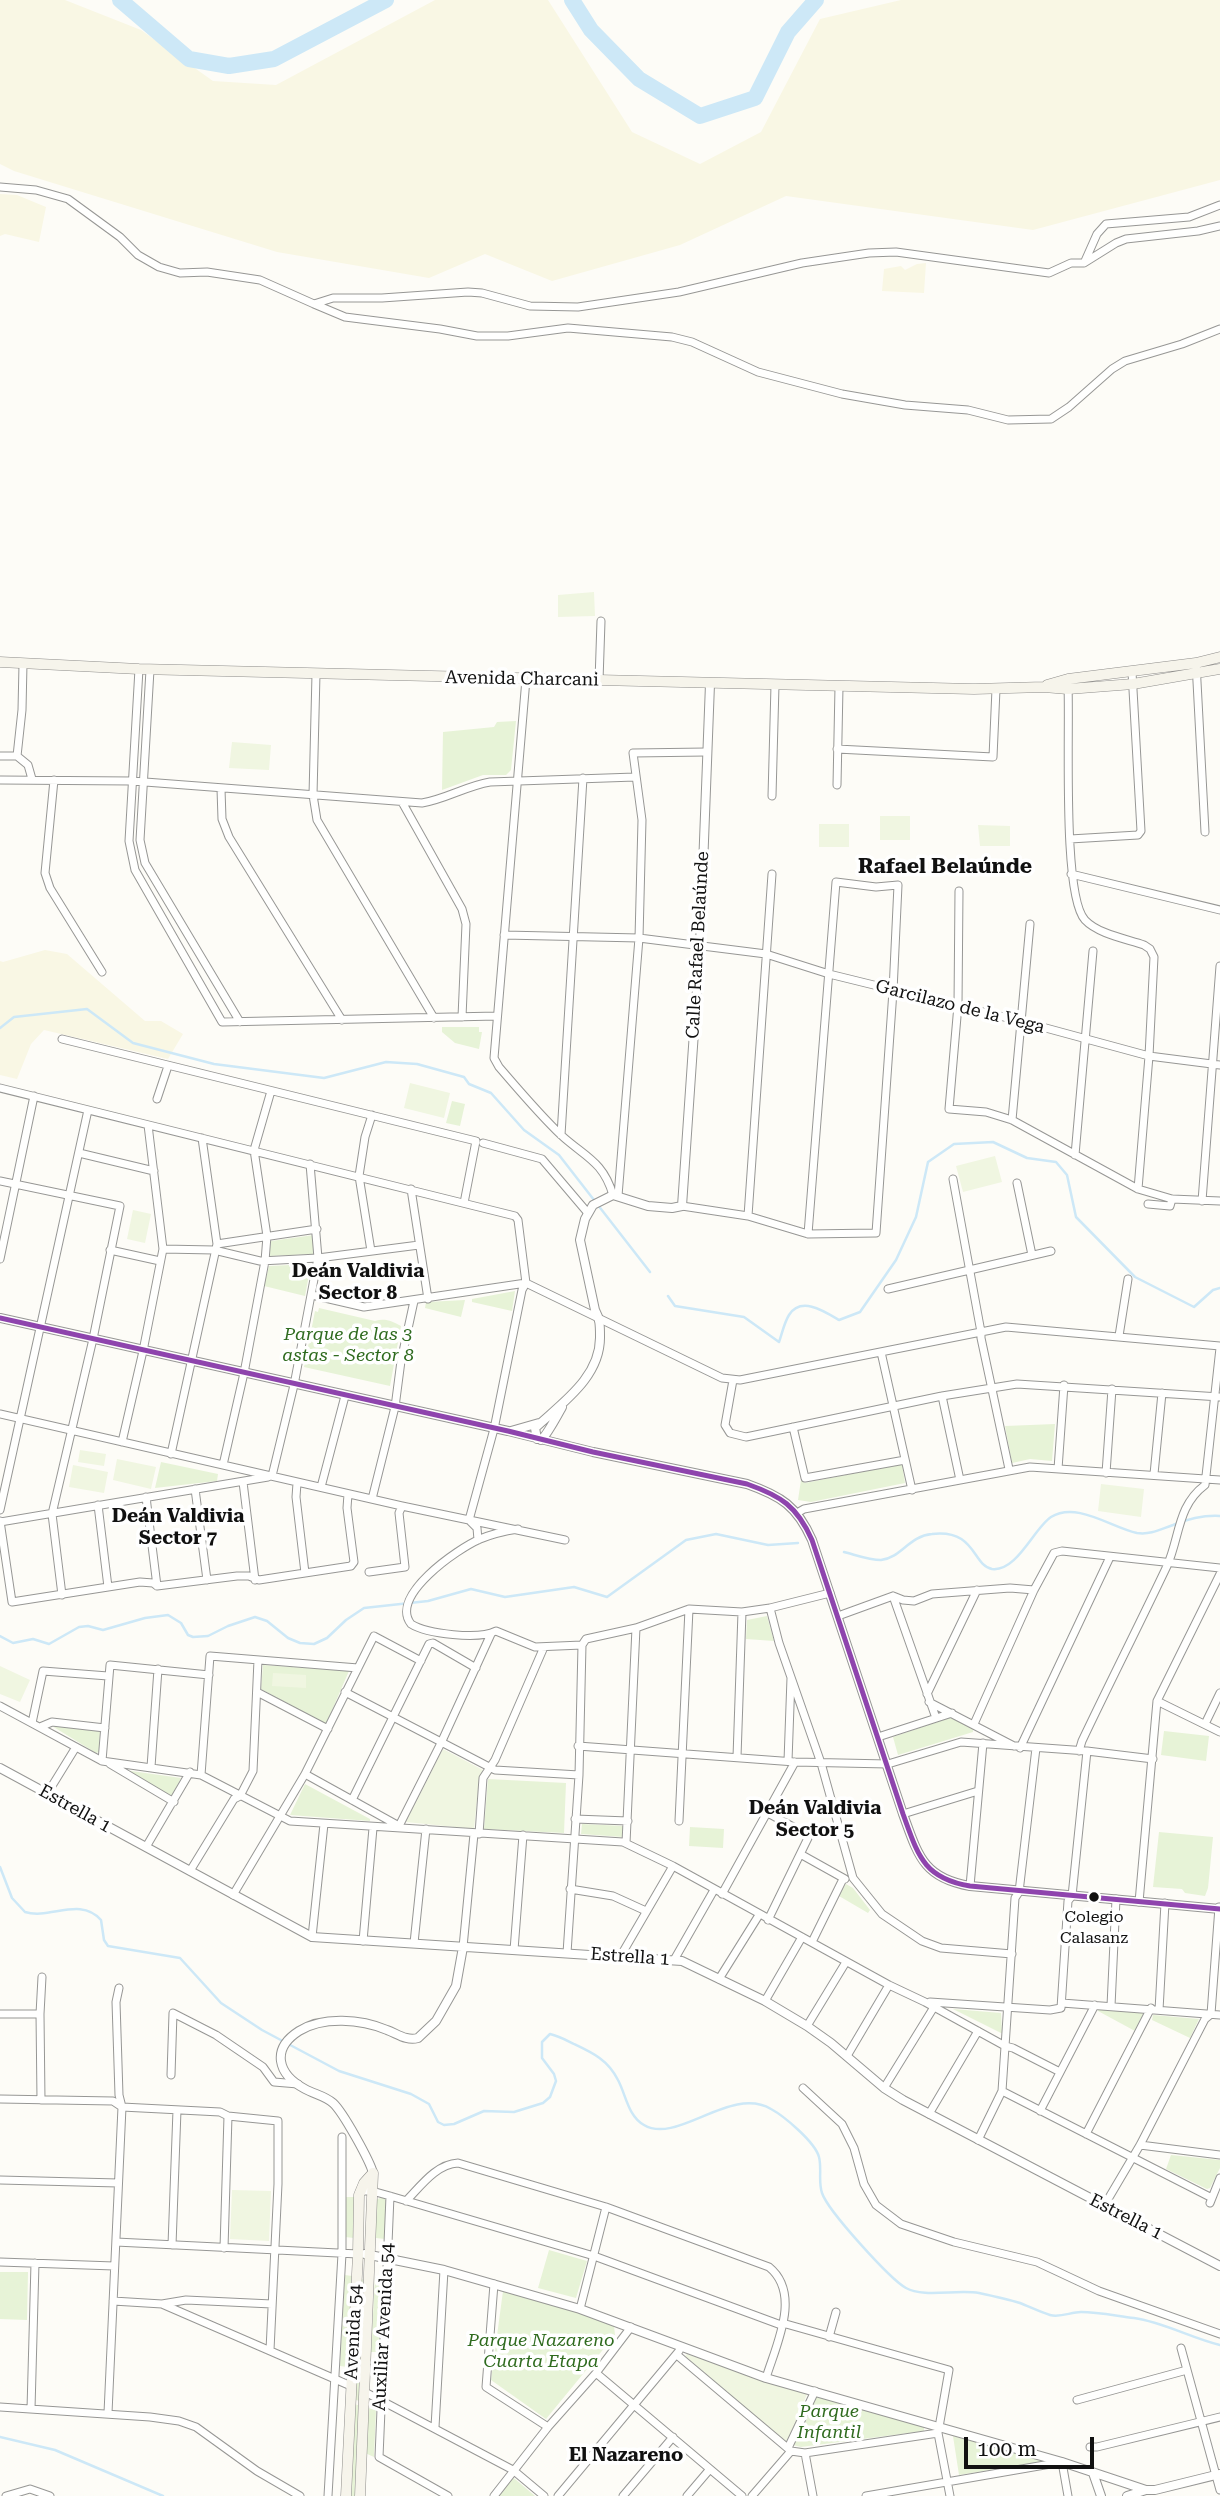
<!DOCTYPE html>
<meta charset="utf-8">
<style>
body{margin:0}
#map{position:relative;width:1220px;height:2496px;overflow:hidden;background:#fdfcf7;font-family:"Roboto Serif",serif}
canvas{display:block}
.scale{position:absolute;left:964px;top:2437px;width:130px;height:32px;box-sizing:border-box;border:4px solid #111;border-top:0;padding-left:9px;font-size:21px;line-height:24px;white-space:nowrap;color:#111;-webkit-text-stroke:5px #fff;paint-order:stroke}
</style>
<div id="map">
<canvas width="1220" height="2496"></canvas>
<div class="scale">100 m</div>
</div>
<script>
const c = document.querySelector('canvas').getContext('2d');
c.lineJoin = 'round';
function fillPath(path, color) { c.fillStyle = color; c.fill(path, 'evenodd'); }
function trace(path, color, width, dash) { c.strokeStyle = color; c.lineWidth = width; c.lineCap = dash ? 'butt' : 'round'; c.setLineDash(dash || []); c.stroke(path); }
function drawText(font, color, halo, rows, align = 'center') {
  c.font = font + ' "Roboto Serif",serif'; c.lineWidth = 7; c.setLineDash([]); c.textBaseline = 'middle'; c.strokeStyle = halo; c.fillStyle = color; for (const [text, x, y, turn = 0] of rows) {
    c.save(); c.translate(x, y); c.rotate((+turn || 0) * Math.PI / 180); c.textAlign = isNaN(turn) ? turn : align; if (halo) c.strokeText(text, 0, 0); c.fillText(text, 0, 0); c.restore();
  }
}
fillPath(new Path2D(`
 M 0,0 L 65,0 L 141,30 L 213,81 L 276,85 L 435,0 L 548,0 L 632,132 L 700,164 L 761,132 L 820,19 L 901,0 L 1220,0 L 1220,180 L 1033,230 L 786,196 L 680,245 L 552,281 L 485,254 L 429,278 L 277,252 L 14,171 L 0,164 Z
 M 0,194 L 17,195 L 46,207 L 39,242 L 5,234 L 0,236 Z
 M 926,263 L 924,293 L 882,291 L 884,269 L 901,266 L 905,270 L 917,264 Z
 M 45,950 L 67,954 L 145,1021 L 161,1021 L 183,1034 L 168,1059 L 44,1030 L 31,1044 L 17,1079 L 0,1075 L 0,961 L 3,962 Z`), '#f9f7e4');
fillPath(new Path2D(`
 M 516,721 L 511,770 L 506,775 L 483,775 L 442,790 L 443,732 L 494,727 L 497,722 Z
 M 442,1027 L 479,1027 L 479,1032 L 482,1032 L 479,1049 L 455,1043 L 442,1032 Z
 M 452,1101 L 465,1104 L 460,1126 L 446,1123 Z
 M 314,1235 L 313,1254 L 269,1256 L 271,1241 Z
 M 311,1264 L 305,1296 L 264,1286 L 269,1266 Z
 M 515,1291 L 512,1311 L 472,1302 L 472,1299 Z
 M 465,1300 L 461,1317 L 425,1308 L 426,1302 Z
 M 319,1308 L 375,1321 C 385,1318 392,1321 401,1326 L 390,1386 L 304,1367 L 315,1311 L 318,1312 Z
 M 1055,1424 L 1052,1461 L 1030,1459 L 1012,1463 L 1005,1426 Z
 M 161,1462 L 218,1474 L 217,1481 L 155,1488 Z
 M 902,1464 L 905,1483 L 811,1502 L 798,1500 L 801,1480 L 805,1483 Z
 M 767,1616 L 774,1641 L 746,1639 L 747,1620 Z
 M 263,1665 L 349,1671 L 326,1724 L 261,1689 Z
 M 952,1717 L 973,1729 L 973,1732 L 898,1755 L 893,1737 Z
 M 52,1726 L 100,1731 L 99,1752 L 96,1753 Z
 M 1164,1731 L 1209,1736 L 1206,1761 L 1161,1755 Z
 M 124,1770 L 181,1778 L 172,1796 Z
 M 488,1779 L 566,1783 L 564,1833 L 484,1829 Z
 M 305,1784 L 370,1819 L 370,1821 L 290,1815 Z
 M 582,1824 L 624,1826 L 623,1837 L 581,1834 Z
 M 690,1827 L 724,1829 L 723,1848 L 689,1846 Z
 M 1159,1832 L 1213,1837 L 1208,1888 L 1205,1896 L 1185,1893 L 1182,1889 L 1153,1887 Z
 M 846,1884 L 853,1888 L 870,1910 L 868,1913 L 839,1896 Z
 M 1099,2008 L 1144,2012 L 1135,2031 L 1098,2011 Z
 M 953,2009 L 1001,2013 L 1002,2033 L 1001,2033 Z
 M 1153,2015 L 1199,2019 L 1190,2038 L 1152,2020 Z
 M 1171,2155 L 1220,2160 L 1220,2168 L 1210,2188 L 1207,2189 L 1166,2169 Z
 M 383,2196 L 387,2202 L 385,2239 L 376,2238 L 376,2200 Z
 M 346,2197 L 354,2197 L 354,2238 L 345,2237 Z
 M 549,2250 L 587,2261 L 576,2298 L 538,2288 Z
 M 0,2272 L 28,2272 L 27,2320 L 0,2319 Z
 M 345,2275 L 352,2276 L 347,2367 L 340,2366 Z
 M 375,2277 L 383,2278 L 379,2352 L 371,2352 Z
 M 361,2279 L 366,2280 L 360,2401 L 355,2400 Z
 M 503,2291 L 580,2313 L 614,2326 L 615,2335 L 546,2419 L 491,2380 Z
 M 816,2396 L 924,2426 L 924,2431 L 801,2447 L 793,2445 Z
 M 355,2404 L 360,2406 L 356,2496 L 351,2496 Z
 M 368,2408 L 376,2410 L 374,2457 L 365,2453 Z
 M 953,2436 L 1046,2461 L 959,2475 Z
 M 513,2478 L 515,2479 L 535,2496 L 499,2496 Z`), '#e7f3d7');
fillPath(new Path2D(`
 M 594,592 L 595,616 L 558,617 L 558,595 Z
 M 232,742 L 271,745 L 269,770 L 229,768 Z
 M 880,816 L 910,816 L 910,840 L 880,840 Z
 M 819,824 L 849,824 L 849,847 L 819,847 Z
 M 978,825 L 1010,826 L 1010,846 L 980,846 Z
 M 410,1083 L 450,1093 L 444,1118 L 404,1108 Z
 M 995,1156 L 1002,1182 L 963,1192 L 956,1166 Z
 M 133,1210 L 151,1214 L 145,1243 L 127,1239 Z
 M 80,1450 L 106,1454 L 104,1466 L 78,1462 Z
 M 117,1459 L 156,1467 L 151,1489 L 113,1480 Z
 M 73,1465 L 108,1472 L 104,1493 L 69,1487 Z
 M 1101,1484 L 1144,1489 L 1141,1517 L 1098,1511 Z
 M 0,1666 L 30,1680 L 20,1702 L 0,1694 Z
 M 273,1673 L 306,1675 L 306,1688 L 272,1686 Z
 M 443,1749 L 483,1770 L 479,1780 L 474,1829 L 406,1822 Z
 M 232,2190 L 271,2191 L 269,2241 L 230,2239 Z
 M 687,2354 L 807,2394 L 787,2443 L 685,2356 Z`), '#f0f6e1');
trace(new Path2D(`
 M 0,1028 L 14,1017 L 87,1009 L 133,1043 L 214,1064 L 324,1078 L 386,1062 L 417,1064 L 464,1077 L 469,1084 L 491,1093 L 524,1130 L 559,1155 L 650,1272
 M 668,1296 L 675,1306 L 744,1317 L 779,1342 C 782,1334 784,1323 789,1315 C 801,1296 824,1311 839,1320 L 860,1312 L 896,1260 L 916,1217 L 928,1162 L 954,1144 L 993,1142 L 1027,1158 L 1056,1162 L 1067,1175 L 1076,1217 L 1135,1277 L 1194,1307 L 1213,1290 L 1220,1288
 M 844,1552 C 856,1555 869,1560 881,1560 C 901,1558 909,1536 932,1534 C 976,1529 972,1565 992,1569 C 1017,1572 1034,1528 1051,1517 C 1077,1501 1112,1528 1137,1533 C 1151,1535 1161,1529 1173,1525 C 1188,1519 1204,1515 1220,1516
 M 0,1636 L 13,1643 L 33,1639 L 49,1644 L 79,1627 L 88,1626 L 103,1630 L 145,1618 L 168,1615 L 181,1623 L 188,1635 L 193,1637 L 208,1636 L 228,1626 L 255,1617 L 267,1621 L 288,1638 L 300,1643 L 314,1644 L 327,1638 L 346,1620 L 364,1608 L 428,1601 L 471,1589 L 505,1597 L 574,1587 L 607,1597 L 686,1540 L 716,1534 L 768,1545 L 798,1543
 M 0,1867 L 12,1898 L 25,1912 C 50,1920 80,1896 101,1920 L 104,1940 L 108,1946 L 180,1958 L 221,2003 L 262,2030 L 339,2071 L 411,2094 L 429,2104 L 438,2122 L 444,2125 L 454,2124 L 484,2111 L 514,2112 L 543,2103 L 550,2097 L 556,2081 L 554,2074 L 542,2058 L 542,2042 L 550,2034 C 559,2036 566,2040 574,2044 C 593,2053 608,2060 618,2080 C 626,2095 628,2116 644,2125 C 677,2145 731,2085 771,2109 C 784,2116 815,2142 819,2157 C 822,2169 818,2181 822,2193 C 828,2211 890,2279 906,2288 C 923,2298 958,2289 979,2293 C 993,2296 1007,2299 1020,2303 C 1030,2307 1040,2312 1050,2315 C 1060,2318 1071,2312 1081,2312 C 1098,2312 1117,2316 1134,2318 C 1163,2322 1191,2338 1220,2345
 M 0,2437 L 55,2450 L 163,2496`), '#cde8f7', 2.5);
trace(new Path2D(`
 M 120,0 L 189,59 L 229,66 L 274,59 L 386,0
 M 572,0 L 591,30 L 639,79 L 700,116 L 755,98 L 788,32 L 816,0`), '#cde8f7', 16);
const minor = new Path2D(`
 M 0,187 L 36,190 L 68,199 L 120,237 L 138,255 L 159,267 L 180,273 L 207,272 L 260,280 L 314,304 L 333,298 L 382,298 L 468,292 L 482,293 L 530,306 L 578,307 L 679,292 L 802,263 L 869,253 L 896,252 L 1049,273 L 1071,263 L 1084,263 L 1116,243 L 1126,239 L 1198,231 L 1220,226
 M 1085,261 L 1097,234 L 1106,224 L 1189,217 L 1220,205
 M 314,304 L 345,317 L 440,329 L 477,336 L 508,336 L 568,328 L 672,337 L 692,342 L 758,372 L 842,394 L 905,405 L 968,410 L 1008,420 L 1051,419 L 1069,407 L 1112,369 L 1125,361 L 1182,344 L 1220,329
 M 1196,663 L 1205,832
 M 139,669 L 129,841 L 135,870 L 222,1022 L 497,1016
 M 150,670 L 140,840 L 145,863 L 151,873 L 240,1022
 M 316,674 L 313,795 L 317,820 L 434,1018
 M 526,679 L 494,1058 L 499,1067 C 519,1090 539,1114 561,1135 C 585,1157 603,1161 613,1195
 M 599,681 L 601,621
 M 1068,686 C 1070,729 1062,895 1085,920 C 1098,934 1127,939 1144,945 L 1150,949 L 1154,957 L 1149,1056 L 1138,1189
 M 837,749 L 993,757 L 996,689
 M 0,756 L 17,756 L 28,765 L 32,779
 M 17,756 L 22,710 L 23,664
 M 0,780 L 132,781 L 422,803 C 446,799 466,786 490,782 L 635,777
 M 54,780 L 45,873 L 50,888 L 102,972
 M 837,785 L 839,687
 M 221,789 L 222,819 L 229,837 L 342,1020
 M 772,796 L 775,685
 M 402,802 L 462,909 L 466,924 L 462,1017
 M 1070,839 L 1138,835 L 1141,831 L 1132,672
 M 1071,874 L 1220,910
 M 959,891 L 958,1005 L 949,1109 L 986,1112 L 1012,1120 L 1138,1189 L 1172,1199 L 1220,1201
 M 504,935 L 639,938 L 766,954 L 829,974 L 1020,1021 L 1149,1056 L 1220,1065
 M 62,1039 L 476,1141 L 464,1203
 M 0,1088 L 515,1216 L 518,1220 L 526,1283 L 522,1290 L 494,1429 L 469,1520 L 477,1528 L 478,1540
 M 157,1099 L 168,1066
 M 1012,1120 L 1030,924
 M 561,1135 L 583,778
 M 483,1143 L 542,1159 L 587,1212
 M 79,1153 L 154,1171
 M 1075,1155 L 1093,951
 M 953,1179 L 981,1332 L 981,1338 L 1009,1469
 M 0,1181 L 120,1206 L 93,1339 L 52,1514 L 62,1595
 M 1017,1183 L 1032,1255
 M 411,1189 L 428,1299
 M 618,1196 L 639,938 L 642,820 L 633,753 L 706,752
 M 1202,1201 L 1220,966
 M 1148,1204 L 1170,1206 L 1172,1199
 M 682,1206 L 748,1216 L 808,1234 L 876,1233 L 893,991 L 898,885 L 876,887 L 836,882 L 808,1234
 M 748,1216 L 772,874
 M 217,1244 L 317,1229
 M 163,1249 L 214,1250 L 260,1261 L 318,1258 L 419,1245
 M 110,1250 L 160,1261
 M 371,1251 L 359,1176 L 365,1137 L 372,1115
 M 0,1259 L 34,1096
 M 888,1289 L 1051,1251
 M 312,1295 L 364,1307 L 526,1283 L 722,1378 L 740,1380 L 1006,1327 L 1220,1346
 M 1119,1336 L 1128,1279
 M 881,1352 L 912,1490
 M 733,1380 L 725,1425 L 730,1433 L 746,1437 L 942,1396 L 1017,1384 L 1220,1397
 M 942,1396 L 960,1480
 M 0,1414 L 402,1506 L 565,1540
 M 793,1427 L 805,1478 L 905,1460
 M 122,1442 L 143,1351 L 163,1249 L 148,1125
 M 171,1454 L 217,1244 L 202,1138
 M 223,1465 L 244,1373 L 265,1261 L 267,1236 L 254,1150 L 271,1091
 M 1058,1469 L 1064,1385
 M 1106,1473 L 1112,1389
 M 1154,1474 L 1162,1393
 M 272,1476 L 294,1385 L 318,1258 L 310,1164
 M 243,1482 L 255,1580
 M 297,1483 L 296,1497 L 305,1573
 M 321,1487 L 345,1396
 M 195,1489 L 207,1580
 M 146,1497 L 157,1586
 M 372,1499 L 395,1407 L 401,1361 L 414,1301
 M 98,1505 L 108,1587
 M 0,1510 L 88,1110
 M 797,1513 L 804,1509 L 1030,1467 L 1220,1480
 M 0,1521 L 12,1602 L 140,1582 L 153,1583 L 157,1586 L 237,1576 L 249,1576 L 259,1580 L 351,1566 L 354,1562 L 347,1508 L 348,1494
 M 0,1522 L 268,1477
 M 518,1529 C 505,1531 492,1534 480,1539 C 457,1549 389,1596 411,1624 C 427,1634 479,1640 496,1631 L 535,1647 L 582,1645 L 586,1639 L 636,1628 L 689,1609 L 742,1612 L 770,1608 L 830,1593
 M 369,1572 L 405,1567 L 399,1513 L 402,1506
 M 893,1596 L 936,1718
 M 770,1608 L 779,1643 L 821,1763 L 853,1878 L 882,1914 L 922,1941 L 941,1948 L 1012,1954
 M 838,1616 L 893,1596 L 903,1600 L 914,1601 L 932,1594 L 1010,1588 L 1034,1590
 M 257,1692 L 328,1729
 M 345,1692 L 495,1770 L 579,1775
 M 927,1694 L 977,1590
 M 1157,1701 L 1220,1732
 M 929,1702 L 1014,1746
 M 0,1706 L 102,1761 L 201,1775 L 290,1821 L 623,1842 L 673,1866 L 889,1985 L 925,2002 L 1005,2046 L 1013,2048 L 1060,2072
 M 32,1723 L 43,1671 L 108,1676
 M 974,1724 L 1034,1590 L 1054,1553 L 1062,1551 L 1220,1568
 M 1205,1724 L 1220,1693
 M 40,1727 L 52,1722 L 105,1728
 M 878,1737 L 952,1713
 M 578,1746 L 795,1762 L 888,1764 L 961,1742 L 1087,1751 L 1153,1759
 M 1020,1748 L 1110,1557
 M 1079,1751 L 1082,1741 C 1110,1682 1139,1625 1167,1566 C 1180,1537 1177,1506 1205,1485 L 1220,1348
 M 737,1757 L 742,1612
 M 102,1761 L 110,1665 L 209,1675
 M 788,1761 L 791,1678
 M 110,1764 L 174,1802
 M 151,1767 L 158,1669
 M 305,1774 L 399,1826 L 441,1743 L 491,1634
 M 201,1775 L 210,1656 L 358,1668
 M 47,1794 L 76,1747
 M 352,1800 L 429,1644 L 433,1643 L 476,1668
 M 766,1812 L 806,1834 L 808,1838 L 768,1920
 M 903,1814 L 978,1791
 M 575,1819 L 628,1821
 M 679,1821 L 689,1609
 M 479,1834 L 483,1778 L 495,1760 L 544,1647
 M 626,1843 L 636,1628
 M 146,1847 L 190,1772
 M 802,1855 L 845,1879
 M 190,1871 L 234,1799 L 240,1796 L 253,1771 L 258,1660
 M 970,1886 L 983,1743
 M 570,1889 L 613,1896 L 646,1911
 M 722,1894 L 795,1762
 M 233,1895 L 305,1774 L 374,1636 L 421,1661
 M 1139,1902 L 1157,1701 L 1220,1574
 M 312,1937 L 324,1824
 M 363,1941 L 373,1828
 M 812,1942 L 843,1879
 M 414,1943 L 426,1829
 M 463,1947 L 474,1834
 M 514,1950 L 523,1835
 M 567,1953 L 579,1775 L 582,1645
 M 620,1957 L 673,1866
 M 674,1960 L 714,1890
 M 719,1979 L 759,1915
 M 765,2001 L 802,1937
 M 930,2002 L 1050,2010 L 1061,2008 L 1068,1901 L 1072,1896 L 1087,1751
 M 1062,2003 L 1220,2015
 M 1111,2006 L 1116,1899
 M 1159,2010 L 1165,1903
 M 0,2014 L 40,2014
 M 807,2026 L 846,1962
 M 847,2056 L 889,1985
 M 171,2075 L 173,2013 L 216,2035 L 263,2067 L 274,2082 L 298,2084
 M 803,2088 L 842,2124 L 854,2148 L 864,2184 L 876,2205 L 901,2224 L 954,2242 L 1037,2262 L 1099,2291 L 1220,2334
 M 884,2088 L 934,2007
 M 1002,2091 L 1210,2197
 M 0,2099 L 113,2101 L 122,2107 L 220,2112 L 228,2116 L 278,2121 L 278,2184 L 270,2350
 M 41,2100 L 40,2014 L 42,1977
 M 1040,2111 L 1095,2005
 M 929,2114 L 978,2031
 M 1086,2134 L 1151,2008
 M 978,2140 L 1002,2091 L 1015,1898 L 1019,1892 L 1036,1748
 M 1140,2145 L 1220,2155
 M 0,2180 L 118,2183
 M 361,2191 L 372,2191 L 390,2196 L 594,2256 L 781,2325 L 786,2324 L 949,2370 L 938,2433 L 950,2496
 M 390,2196 L 379,2457 L 448,2496
 M 406,2201 C 420,2187 436,2164 458,2163 L 606,2207 L 769,2267 C 802,2294 776,2345 766,2378
 M 1210,2203 L 1220,2178
 M 1104,2206 L 1140,2145 L 1205,2019 L 1211,2014 L 1219,1907
 M 116,2242 L 358,2254
 M 172,2245 L 177,2110
 M 224,2248 L 228,2116
 M 0,2262 L 114,2266
 M 494,2284 L 486,2387 L 548,2427
 M 113,2301 L 162,2304 L 351,2386
 M 162,2304 L 186,2300 L 272,2304
 M 580,2309 L 606,2207
 M 829,2337 L 836,2312
 M 1181,2348 L 1220,2490
 M 677,2355 L 791,2451 L 805,2453 L 938,2433
 M 596,2373 L 742,2496
 M 365,2392 L 513,2470 L 544,2496
 M 1077,2400 L 1187,2370
 M 0,2407 L 150,2417 L 179,2421 L 196,2427 L 257,2471 L 300,2496
 M 31,2409 L 35,2263
 M 108,2413 L 122,2107 L 119,2095 L 116,2002 L 119,1988
 M 435,2427 L 444,2270
 M 1090,2447 L 1097,2447 L 1220,2417
 M 788,2448 L 815,2391
 M 805,2453 L 813,2496
 M 6,2496 L 30,2489 L 50,2496
 M 328,2496 L 342,2254 L 342,2137
 M 494,2496 L 548,2427 L 596,2373 L 631,2327
 M 558,2496 L 679,2351
 M 623,2496 L 673,2437
 M 687,2496 L 710,2469
 M 752,2496 L 791,2451
 M 866,2496 L 1062,2462 L 1068,2496`);
const tertiary = new Path2D(`
 M 0,1318 L 508,1431 L 593,1452 L 747,1484 C 781,1496 797,1506 812,1540 L 903,1814 C 918,1855 923,1878 970,1886 L 1220,1909
 M 511,1431 L 539,1423
 M 537,1439 L 535,1428 C 562,1403 601,1377 600,1336 C 600,1326 600,1319 595,1310 L 580,1240 L 585,1219 L 593,1205 L 613,1195 L 648,1206 L 672,1208 L 682,1206 L 700,945 L 710,684
 M 541,1440 C 547,1435 557,1416 562,1407
 M 0,1768 L 312,1937 L 682,1961 L 765,2001 L 807,2026 L 831,2043 L 884,2088 L 903,2100 L 1220,2266
 M 373,2173 C 370,2161 343,2112 333,2103 C 325,2096 314,2094 305,2089 C 277,2074 271,2049 299,2031 C 323,2016 361,2019 387,2030 C 398,2034 406,2041 418,2038 L 436,2021 L 456,1986 L 463,1947
 M 365,2254 L 444,2270 L 580,2309 L 766,2378 L 1062,2462 L 1146,2490 L 1155,2490 L 1220,2474
 M 1093,2473 L 1101,2496
 M 1127,2496 L 1146,2490`);
const secondary = new Path2D(`
 M 0,662 L 139,669 L 974,689 L 1044,687 L 1068,689 L 1133,684 L 1220,669
 M 1047,685 L 1068,679 L 1196,663 L 1220,657
 M 346,2496 L 358,2254 L 359,2195 L 364,2183 L 373,2173
 M 360,2496 L 373,2173`);
trace(minor, '#979795', 9);
trace(tertiary, '#979795', 10);
trace(secondary, '#8e8d8b', 11);
trace(minor, '#fffffe', 7);
trace(tertiary, '#fffffe', 8);
trace(secondary, '#f6f4eb', 10);
trace(new Path2D(`
 M 0,1318 L 508,1431 L 593,1452 L 747,1484 C 781,1496 797,1506 812,1540 L 903,1814 C 918,1855 923,1878 970,1886 L 1220,1909`), '#8e44ad', 5);
for (const [x, y, r, color] of [
 [1094,1897,6,"#111"]
]) { const dot = new Path2D(); dot.arc(x, y, r, 0, 2 * Math.PI); c.fillStyle = color; c.fill(dot); trace(dot, '#fff', 2.5); }
drawText('16px', '#111', '#fff', [
 ["Colegio",1094,1917],
 ["Calasanz",1094,1938]
]);
drawText('18px', '#111', '#fff', [
 ["Avenida Charcani",522,679,1],
 ["Calle Rafael Belaúnde",698,945,-87],
 ["Garcilazo de la Vega",960,1007,14],
 ["Estrella 1",75,1809,29],
 ["Estrella 1",630,1957,4],
 ["Estrella 1",1126,2217,27],
 ["Auxiliar Avenida 54",384,2327,-87],
 ["Avenida 54",354,2332,-87]
]);
drawText('italic 18px', '#2f6b1f', '#fff', [
 ["Parque de las 3",348,1335],
 ["astas - Sector 8",348,1356],
 ["Parque Nazareno",541,2341],
 ["Cuarta Etapa",541,2362],
 ["Parque",829,2412],
 ["Infantil",829,2433]
]);
drawText('bold 19px', '#111', '#fff', [
 ["Deán Valdivia",358,1271],
 ["Sector 8",358,1293],
 ["Deán Valdivia",178,1516],
 ["Sector 7",178,1538],
 ["Deán Valdivia",815,1808],
 ["Sector 5",815,1830],
 ["El Nazareno",626,2455]
]);
drawText('bold 21px', '#111', '#fff', [
 ["Rafael Belaúnde",945,867]
]);
</script>
